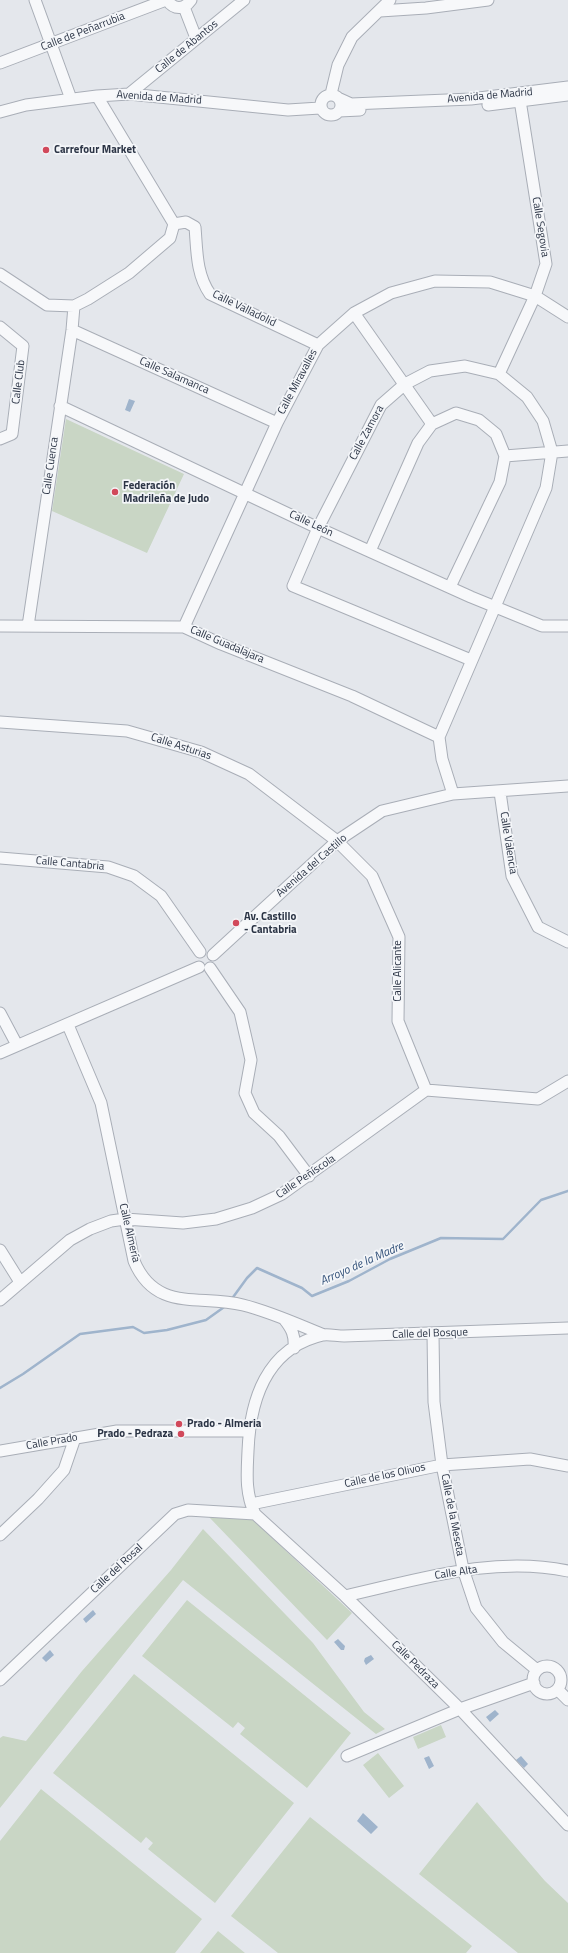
<!DOCTYPE html>
<meta charset="utf-8">
<style>
body{margin:0}
canvas{display:block;background:#e4e7ec}
</style>
<canvas width="568" height="1953"></canvas>
<script>
const c = document.querySelector('canvas').getContext('2d');
c.lineJoin = 'round';
function fillPath(path, color) { c.fillStyle = color; c.fill(path, 'evenodd'); }
function trace(path, color, width, dash) { c.strokeStyle = color; c.lineWidth = width; c.lineCap = dash ? 'butt' : 'round'; c.setLineDash(dash || []); c.stroke(path); }
function drawText(font, color, halo, rows, align = 'center') {
  c.font = font + ' "Titillium Web",sans-serif'; c.lineWidth = 3.5; c.setLineDash([]); c.textBaseline = 'middle'; c.strokeStyle = halo; c.fillStyle = color; for (const [text, x, y, turn = 0] of rows) {
    c.save(); c.translate(x, y); c.rotate((+turn || 0) * Math.PI / 180); c.textAlign = isNaN(turn) ? turn : align; if (halo) c.strokeText(text, 0, 0); c.fillText(text, 0, 0); c.restore();
  }
}
fillPath(new Path2D(`
 M 66,419 L 184,474 L 147,553 L 52,511 Z
 M 209,1517 L 252,1519 L 352,1613 L 327,1640 Z
 M 203,1529 L 313,1643 L 364,1712 L 385,1729 L 376,1734 L 183,1580 L 0,1808 L 0,1738 L 3,1736 L 26,1741 L 82,1671 L 171,1570 Z
 M 187,1600 L 351,1733 L 307,1788 L 240,1734 L 245,1728 L 238,1722 L 233,1728 L 142,1656 Z
 M 134,1674 L 294,1803 L 215,1903 L 148,1849 L 153,1843 L 146,1837 L 141,1843 L 53,1773 Z
 M 441,1725 L 446,1737 L 418,1749 L 413,1737 Z
 M 378,1753 L 404,1786 L 389,1798 L 363,1765 Z
 M 41,1789 L 202,1919 L 175,1953 L 0,1953 L 0,1841 Z
 M 477,1802 L 545,1881 L 568,1903 L 568,1953 L 518,1953 L 419,1874 Z
 M 310,1817 L 472,1946 L 466,1953 L 278,1953 L 231,1916 Z
 M 218,1931 L 245,1953 L 200,1953 Z`), '#c9d6c5');
fillPath(new Path2D(`
 M 129,399 L 135,401 L 130,412 L 125,410 Z
 M 93,1610 L 96,1614 L 86,1623 L 83,1619 Z
 M 338,1639 L 345,1646 L 344,1650 L 341,1650 L 334,1642 Z
 M 50,1650 L 54,1655 L 46,1662 L 42,1658 Z
 M 371,1655 L 374,1659 L 366,1665 L 364,1661 L 365,1658 Z
 M 495,1710 L 499,1714 L 490,1722 L 486,1717 Z
 M 429,1756 L 434,1766 L 429,1769 L 424,1758 Z
 M 521,1756 L 528,1764 L 524,1768 L 516,1760 Z
 M 363,1813 L 378,1827 L 371,1834 L 357,1821 Z`), '#9fb4cc');
trace(new Path2D(`
 M 231,1300 L 247,1278 L 257,1268 L 302,1288 L 312,1296 L 349,1281 L 390,1259 L 441,1238 L 503,1239 L 541,1200 L 568,1191
 M 0,1388 L 23,1374 L 80,1334 L 133,1327 L 144,1333 L 167,1330 L 206,1320 L 227,1305`), '#9fb4cc', 2.5);
const minor = new Path2D(`
 M 35,0 L 71,99
 M 167,0 C 174,10 184,10 191,0
 M 184,7 L 196,38
 M 380,11 L 426,8 L 488,0
 M 0,63 L 166,0
 M 129,94 L 244,0
 M 331,94 L 338,65 L 352,37 L 390,0
 M321 105a10 10 0 1 1 20 0a10 10 0 1 1-20 0Z
 M 340,99 L 351,104 L 471,99 L 568,87
 M 488,105 L 568,95
 M 339,111 L 360,110
 M 0,112 L 26,105 L 97,96 L 129,94 L 288,110 L 320,108
 M 174,224 L 186,222 L 195,227 C 197,250 196,274 210,294 L 318,345
 M 0,274 L 47,305 L 74,306 L 88,299 L 129,273 L 170,238 L 174,224 L 97,96
 M 354,313 L 432,424
 M 0,327 L 23,346 L 12,434 L 0,439
 M 72,330 L 277,423
 M 499,374 L 535,296 L 546,264 L 519,94
 M 60,406 L 318,528 L 471,597 L 542,626 L 568,626
 M 505,456 L 568,451
 M 370,551 L 418,443 L 432,424 L 456,413 L 479,420 L 496,434 L 505,456 L 500,482 L 450,587
 M 0,626 L 184,627 L 221,644 L 352,696 L 439,737
 M 28,626 L 72,330 L 74,306
 M 184,627 L 277,423 L 318,345 L 354,313 L 391,293 L 435,281 L 490,282 L 535,296 L 568,317
 M 0,722 L 127,731 L 201,752 L 249,774 L 337,841 L 372,876 L 399,937 L 398,1021 L 426,1090
 M 500,792 L 512,876 L 538,927 L 568,942
 M 453,794 L 442,759 L 439,737 L 546,488 L 552,452 L 543,421 L 527,397 L 499,374 L 465,366 L 430,371 L 405,384 L 381,405 L 318,528 L 293,586 L 471,660
 M 0,858 L 108,867 L 134,876 L 161,896 L 200,952
 M 213,955 L 337,841 L 382,811 L 453,794 L 568,786
 M 210,968 L 240,1012 L 251,1060 L 245,1093 L 254,1113 L 279,1136 L 309,1176
 M 0,1013 L 17,1045
 M 68,1025 L 101,1103 L 134,1261 C 156,1313 200,1294 243,1305 C 271,1312 297,1324 324,1335
 M 0,1053 L 199,967
 M 0,1250 L 20,1282
 M 0,1300 L 70,1240 L 90,1229 L 111,1221 L 125,1219 L 183,1223 L 216,1219 L 252,1208 L 282,1194 L 426,1090 L 538,1099 L 568,1081
 M 284,1319 C 292,1329 295,1335 294,1348
 M 568,1328 L 344,1336 C 337,1336 329,1334 323,1335 C 266,1348 250,1401 248,1451 C 247,1473 245,1493 255,1514 L 345,1596 L 460,1709 L 568,1825
 M 433,1334 L 434,1402 L 442,1465 L 463,1569 L 476,1608 L 503,1642 L 537,1670
 M 0,1451 L 117,1431 L 249,1431
 M 251,1504 L 442,1465 L 530,1459 L 568,1466
 M 0,1535 L 38,1499 L 64,1470 L 75,1438
 M 345,1596 C 418,1580 493,1555 568,1571
 M533 1680a14 14 0 1 1 28 0a14 14 0 1 1-28 0Z
 M 0,1680 L 175,1514 L 188,1510 L 255,1514
 M 558,1690 L 568,1700
 M 347,1756 L 460,1709 L 534,1683`);
trace(minor, '#a9aeb7', 13);
trace(minor, '#f7f8fa', 11);
for (const [x, y, r, color] of [
 [46,150,4,"#d1495b"],
 [115,492,4,"#d1495b"],
 [236,923,4,"#d1495b"],
 [179,1424,4,"#d1495b"],
 [181,1434,4,"#d1495b"]
]) { const dot = new Path2D(); dot.arc(x, y, r, 0, 2 * Math.PI); c.fillStyle = color; c.fill(dot); trace(dot, '#f4f6f9', 1.5); }
drawText('11px', '#2b3445', '#f4f6f9', [
 ["Calle de Peñarrubia",83,32,-21],
 ["Calle de Abantos",187,47,-39],
 ["Avenida de Madrid",490,96,-5],
 ["Avenida de Madrid",159,98,4],
 ["Calle Segovia",540,227,81],
 ["Calle Valladolid",244,309,26],
 ["Calle Salamanca",174,376,24],
 ["Calle Club",19,382,-83],
 ["Calle Miravalles",298,382,-62],
 ["Calle Zamora",367,433,-62],
 ["Calle Cuenca",51,466,-82],
 ["Calle León",311,524,25],
 ["Calle Guadalajara",227,645,23],
 ["Calle Asturias",181,747,18],
 ["Calle Valencia",508,843,81],
 ["Calle Cantabria",70,864,5],
 ["Avenida del Castillo",312,866,-41],
 ["Calle Alicante",398,971,-90],
 ["Calle Peñíscola",306,1177,-34],
 ["Calle Almería",129,1233,77],
 ["Calle del Bosque",430,1334,-2],
 ["Calle Prado",52,1442,-10],
 ["Calle de los Olivos",385,1476,-12],
 ["Calle de la Meseta",452,1515,79],
 ["Calle del Rosal",117,1569,-43],
 ["Calle Alta",456,1573,-9],
 ["Calle Pedraza",415,1665,45]
]);
drawText('bold 11px', '#2b3445', '#f4f6f9', [
 ["Carrefour Market",54,150],
 ["Federación",123,486],
 ["Madrileña de Judo",123,499],
 ["Av. Castillo",244,917],
 ["- Cantabria",244,930],
 ["Prado - Almeria",187,1424],
 ["Prado - Pedraza",173,1434,"right"]
], 'left');
drawText('italic 12px', '#34527a', '#f4f6f9', [
 ["Arroyo de la Madre",362,1264,-24]
]);
</script>
